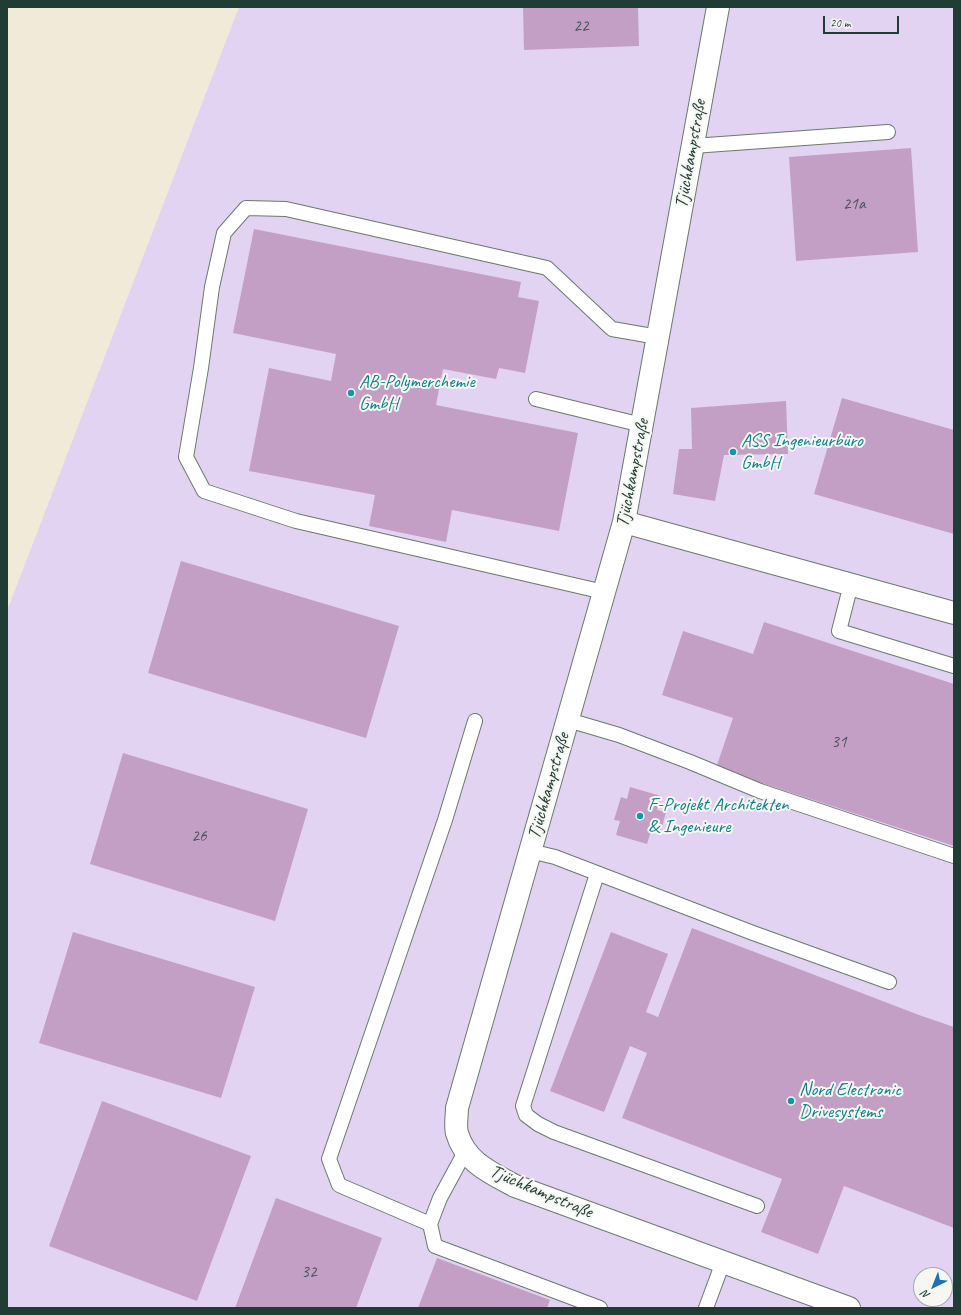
<!DOCTYPE html>
<meta charset="utf-8">
<style>
body{margin:0}
#map{position:relative;width:961px;height:1315px;overflow:hidden;background:#f2ead9;font-family:Caveat,sans-serif}
canvas{display:block}
.frame{position:absolute;inset:0;border:8px solid #1f3d34;pointer-events:none}
.north{position:absolute;left:913px;top:1267px;width:40px;height:40px;box-sizing:border-box;background:#f6f6f2;border:1px solid #a0aca6;border-radius:50%;rotate:223deg;font-size:11px;font-weight:700;line-height:16px;text-align:center;color:#1f3d34}
.north::after{content:'';display:block;margin:auto;width:14px;height:18px;background:#1f6fb2;clip-path:polygon(50% 0,100% 100%,50% 72%,0 100%)}
.scale{position:absolute;left:823px;top:16px;width:76px;height:18px;box-sizing:border-box;border:2px solid #1f3d34;border-top:0;padding-left:5px;font-size:12px;line-height:14px;white-space:nowrap;color:#1f3d34;-webkit-text-stroke:3px #f6f6f2;paint-order:stroke}
</style>
<div id="map">
<canvas width="961" height="1315"></canvas>
<div class="frame"></div>
<div class="north">N</div>
<div class="scale">20 m</div>
</div>
<script>
const c = document.querySelector('canvas').getContext('2d');
c.lineJoin = 'round';
function fillPath(path, color) { c.fillStyle = color; c.fill(path, 'evenodd'); }
function trace(path, color, width, dash) { c.strokeStyle = color; c.lineWidth = width; c.lineCap = dash ? 'butt' : 'round'; c.setLineDash(dash || []); c.stroke(path); }
function drawText(font, color, halo, rows, align = 'center') {
  c.font = font + ' Caveat,sans-serif'; c.lineWidth = 4; c.setLineDash([]); c.textBaseline = 'middle'; c.strokeStyle = halo; c.fillStyle = color; for (const [text, x, y, turn = 0] of rows) {
    c.save(); c.translate(x, y); c.rotate((+turn || 0) * Math.PI / 180); c.textAlign = isNaN(turn) ? turn : align; if (halo) c.strokeText(text, 0, 0); c.fillText(text, 0, 0); c.restore();
  }
}
fillPath(new Path2D(`
 M 239,7 L 954,7 L 954,1308 L 7,1308 L 7,611 ZM 921,1275 L 945,1275 L 945,1299 L 921,1299 Z`), '#e3d3f2');
fillPath(new Path2D(`
 M 523,7 L 638,7 L 639,46 L 524,50 Z
 M 911,148 L 918,252 L 796,261 L 789,157 Z
 M 254,229 L 521,282 L 518,297 L 539,301 L 525,373 L 499,368 L 496,379 L 443,369 L 436,405 L 578,433 L 559,531 L 452,510 L 446,542 L 369,526 L 375,495 L 249,471 L 269,368 L 331,381 L 336,354 L 233,333 Z
 M 842,398 L 954,430 L 954,534 L 814,494 Z
 M 786,401 L 788,454 L 724,455 L 715,501 L 673,494 L 679,449 L 692,449 L 691,408 Z
 M 181,561 L 399,626 L 366,738 L 148,673 Z
 M 764,622 L 954,684 L 954,846 L 716,768 L 733,718 L 662,695 L 683,631 L 753,654 Z
 M 123,753 L 308,809 L 275,921 L 90,864 Z
 M 630,787 L 661,796 L 657,810 L 666,812 L 660,834 L 651,831 L 647,844 L 616,835 L 620,821 L 614,820 L 621,797 L 627,799 Z
 M 692,928 L 919,1015 L 954,1027 L 954,1228 L 844,1186 L 818,1254 L 761,1232 L 782,1179 L 622,1118 L 647,1053 L 630,1046 L 604,1112 L 550,1091 L 611,932 L 668,954 L 646,1012 L 658,1017 Z
 M 73,932 L 255,987 L 221,1098 L 39,1043 Z
 M 102,1101 L 251,1156 L 197,1301 L 49,1246 Z
 M 276,1198 L 382,1238 L 356,1308 L 235,1308 Z
 M 437,1258 L 550,1300 L 547,1308 L 418,1308 Z`), '#c49fc5');
const lane = new Path2D(`
 M 693,146 L 888,132
 M 536,399 L 642,425
 M 851,584 L 839,631 L 954,666
 M 604,592 L 296,521 L 204,491 L 186,457 L 201,368 L 212,287 L 224,233 L 246,208 L 286,209 L 547,268 L 612,329 L 658,337
 M 568,720 L 619,735 L 690,762 L 760,791 L 954,856
 M 530,851 L 555,857 L 753,933 L 889,982
 M 597,874 L 523,1106 L 526,1115 L 538,1124 L 554,1132 L 757,1206
 M 465,1152 L 440,1198 L 430,1224 L 435,1246 L 600,1308
 M 430,1224 L 339,1185 L 329,1159 L 445,820 L 475,721
 M 706,1308 L 723,1262`);
const street = new Path2D(`
 M 718,7 L 624,522 L 457,1108 C 457,1115 455,1126 457,1133 C 465,1162 491,1173 515,1186 L 849,1308
 M 624,522 L 954,613`);
trace(lane, '#697a6e', 16);
trace(street, '#697a6e', 24);
trace(lane, '#fff', 14);
trace(street, '#fff', 22);
for (const [x, y, r, color] of [
 [351,393,4,"#0f9aa8"],
 [733,452,4,"#0f9aa8"],
 [640,816,4,"#0f9aa8"],
 [791,1101,4,"#0f9aa8"]
]) { const dot = new Path2D(); dot.arc(x, y, r, 0, 2 * Math.PI); c.fillStyle = color; c.fill(dot); trace(dot, '#f6f6f2', 1.5); }
drawText('17px', '#485658', null, [
 ["22",581,27],
 ["21a",854,205],
 ["31",839,743],
 ["26",199,837],
 ["32",309,1273]
]);
drawText('19px', '#1f3d34', '#f6f6f2', [
 ["Tjüchkampstraße",691,154,-80],
 ["Tjüchkampstraße",633,473,-79],
 ["Tjüchkampstraße",549,786,-74],
 ["Tjüchkampstraße",541,1192,23]
]);
drawText('19px', '#0d838f', '#f6f6f2', [
 ["AB-Polymerchemie",359,382],
 ["GmbH",359,404],
 ["ASS Ingenieurbüro",741,441],
 ["GmbH",741,463],
 ["F-Projekt Architekten",648,805],
 ["& Ingenieure",648,827],
 ["Nord Electronic",799,1090],
 ["Drivesystems",799,1112]
], 'left');
</script>
